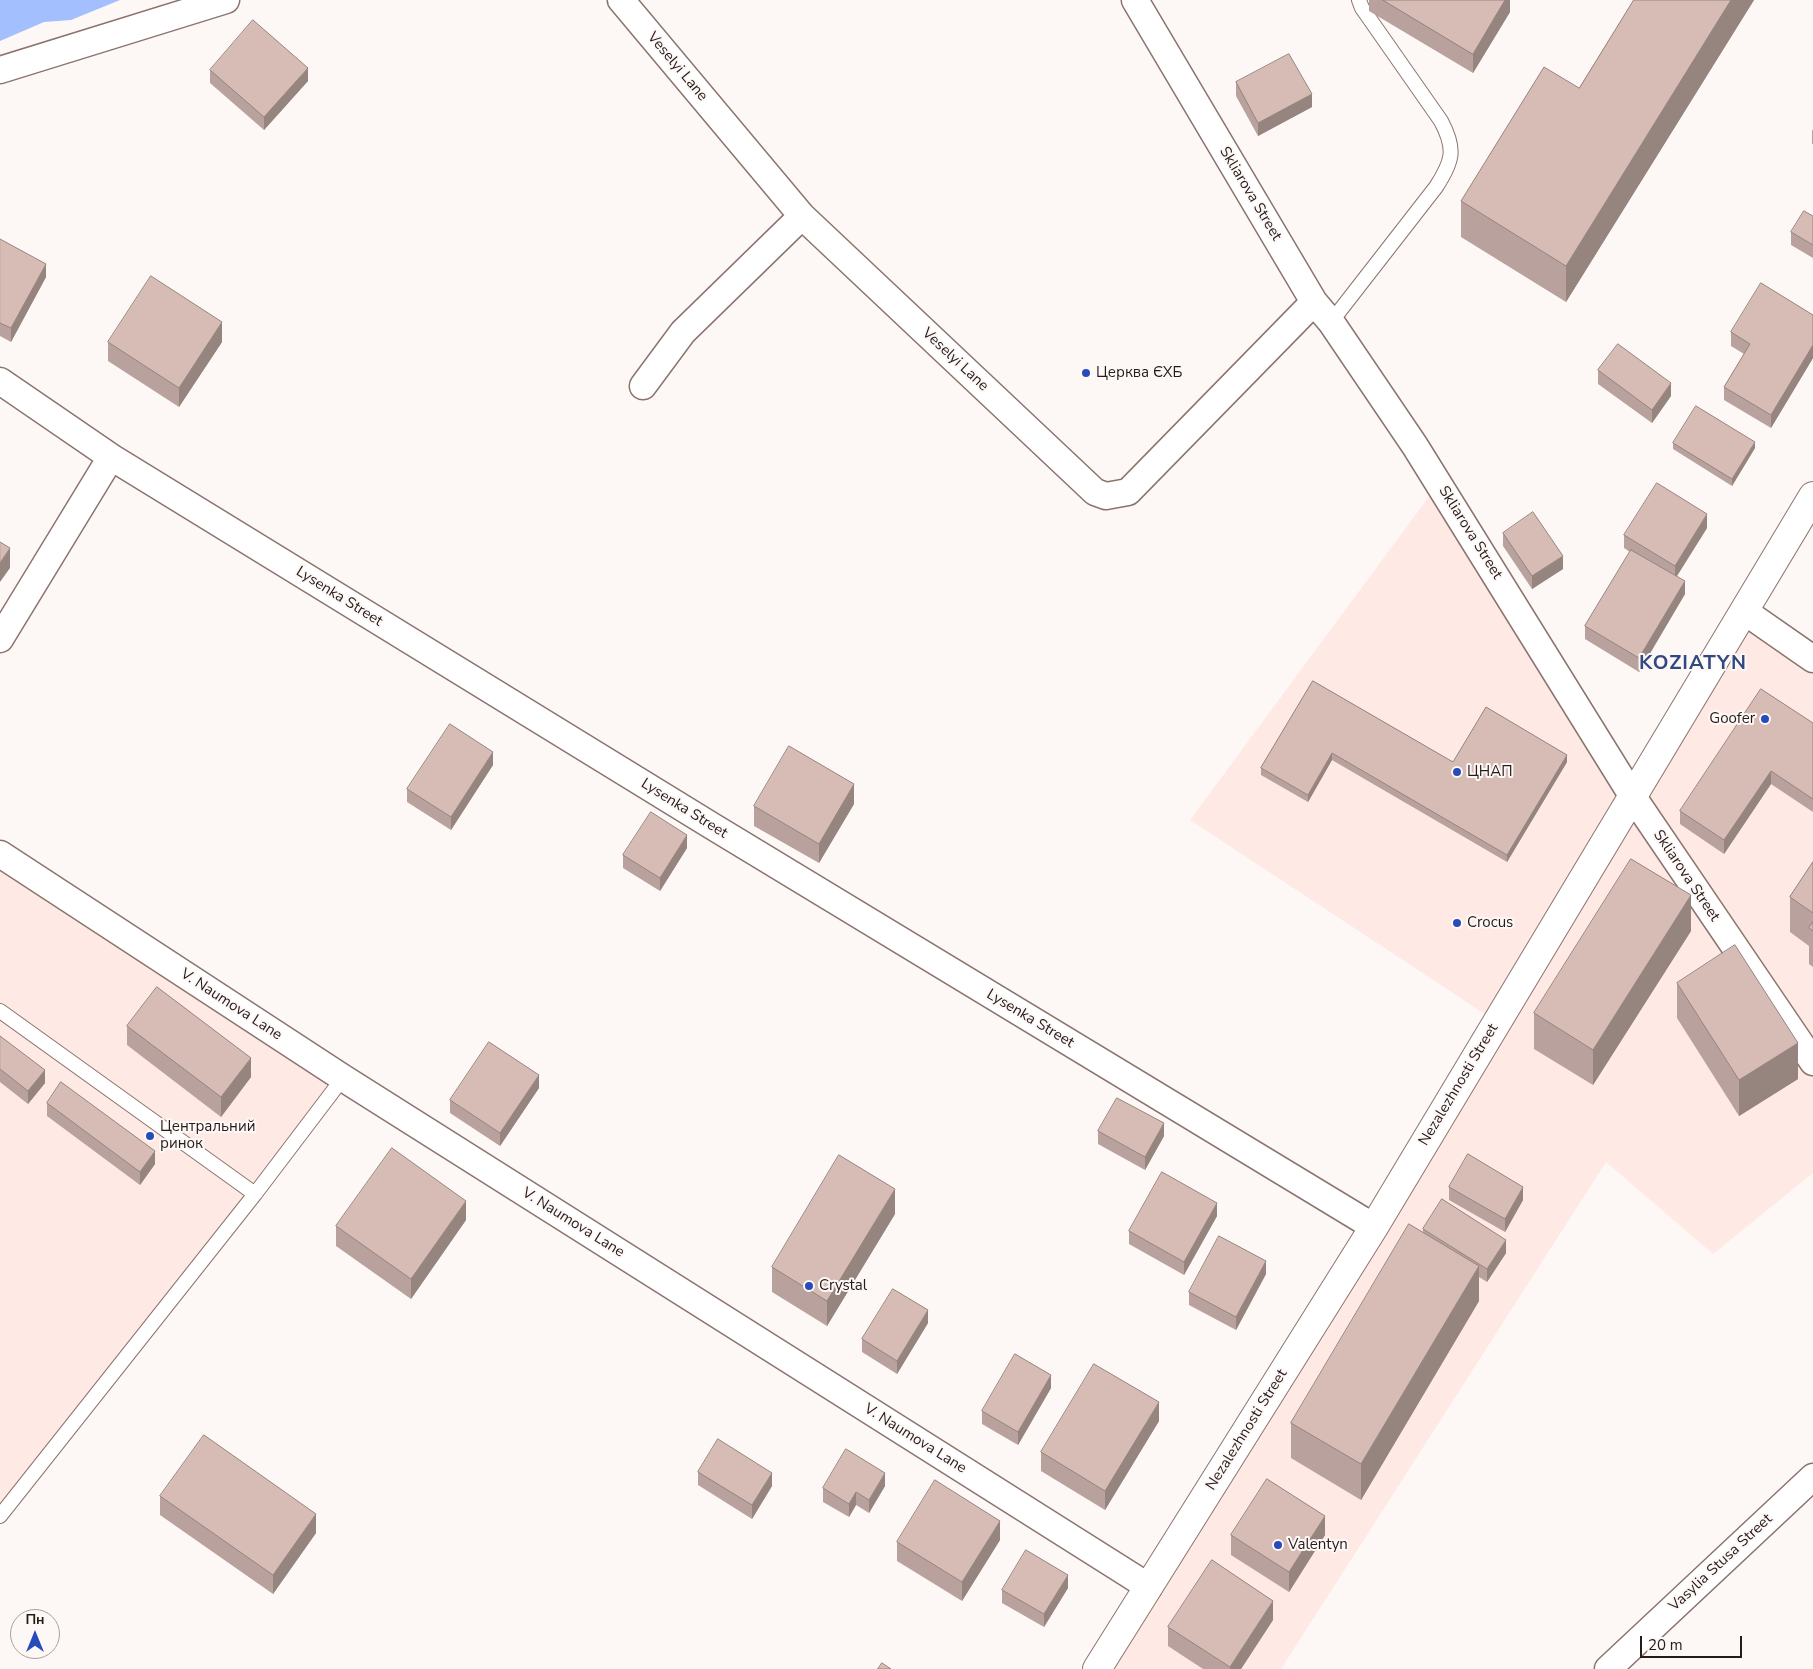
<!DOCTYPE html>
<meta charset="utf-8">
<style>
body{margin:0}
#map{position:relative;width:1813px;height:1669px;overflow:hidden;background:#fdf8f6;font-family:"Nunito Sans",sans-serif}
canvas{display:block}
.north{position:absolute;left:10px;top:1609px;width:50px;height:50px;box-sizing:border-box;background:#fdf8f6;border:1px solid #a7a09e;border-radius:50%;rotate:0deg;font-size:14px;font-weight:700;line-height:20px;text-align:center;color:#251c1a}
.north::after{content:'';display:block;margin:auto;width:18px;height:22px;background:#284bbb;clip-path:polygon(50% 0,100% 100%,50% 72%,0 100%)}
.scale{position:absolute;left:1640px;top:1636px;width:102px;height:22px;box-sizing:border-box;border:2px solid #251c1a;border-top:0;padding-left:6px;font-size:15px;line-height:18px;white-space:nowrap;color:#251c1a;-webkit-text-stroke:4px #fdf8f6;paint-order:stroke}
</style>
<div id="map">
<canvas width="1813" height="1669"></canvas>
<div class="north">Пн</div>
<div class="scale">20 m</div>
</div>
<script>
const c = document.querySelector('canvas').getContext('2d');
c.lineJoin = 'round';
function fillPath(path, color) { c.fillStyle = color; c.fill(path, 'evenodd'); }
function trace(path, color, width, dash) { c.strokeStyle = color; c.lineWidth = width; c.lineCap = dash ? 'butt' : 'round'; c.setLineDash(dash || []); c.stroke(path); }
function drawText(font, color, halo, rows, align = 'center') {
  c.font = font + ' "Nunito Sans",sans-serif'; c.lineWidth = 4; c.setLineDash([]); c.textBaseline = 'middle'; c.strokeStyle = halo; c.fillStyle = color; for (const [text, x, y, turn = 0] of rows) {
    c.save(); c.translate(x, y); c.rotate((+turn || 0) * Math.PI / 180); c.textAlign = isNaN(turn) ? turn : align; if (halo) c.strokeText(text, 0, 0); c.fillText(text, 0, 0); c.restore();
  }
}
fillPath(new Path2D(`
 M 1439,483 L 1633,797 L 1744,611 L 1813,659 L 1813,1173 L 1713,1254 L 1606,1162 L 1281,1669 L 1097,1669 L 1497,1022 L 1190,820 Z
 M 0,854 L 343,1078 L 0,1516 Z`), '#ffe9e4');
fillPath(new Path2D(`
 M 0,0 L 120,0 L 71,20 L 44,22 L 0,41 Z`), '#a3bffd');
const service = new Path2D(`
 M 1331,322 L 1436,187 C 1453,161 1456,149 1441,121 L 1362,8 L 1359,0
 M 0,1011 L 255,1194 L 343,1078
 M 0,1516 L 255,1194`);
const minor = new Path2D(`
 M 621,0 L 802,216 L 1095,492 L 1106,496 L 1128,492 L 1314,302
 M 1135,0 L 1314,302 L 1331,322 L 1415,446 L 1633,797 L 1813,1062
 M 0,70 L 226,0
 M 0,381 L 111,457 L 712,826 L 1374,1227
 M 643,386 L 683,332 L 802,216
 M 1744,611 L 1813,659
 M 0,639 L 111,457
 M 0,854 L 343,1078 L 1149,1587
 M 1608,1669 L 1813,1477`);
const tertiary = new Path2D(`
 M 1097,1669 L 1374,1227 L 1813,496`);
trace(service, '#8c746e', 16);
trace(minor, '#8c746e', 29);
trace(tertiary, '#8c746e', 30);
trace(service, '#fff', 14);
trace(minor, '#fff', 26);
trace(tertiary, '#fff', 28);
fillPath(new Path2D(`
 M 1369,0 L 1510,0 L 1510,12 L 1473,73 L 1369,11 Z
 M 1634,0 L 1754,0 L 1566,302 L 1461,237 L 1461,201 L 1579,88 Z
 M 210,70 L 308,81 L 264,130 L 210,83 Z
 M 1236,82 L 1312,107 L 1258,136 L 1236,96 Z
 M 1813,129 L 1813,144 L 1812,144 L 1812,131 Z
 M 1813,216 L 1813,258 L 1791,245 L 1791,232 Z
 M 0,239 L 46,277 L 11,342 L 0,336 Z
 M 1813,315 L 1813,358 L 1771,428 L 1724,400 L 1724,387 L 1744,354 L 1731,346 L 1731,332 Z
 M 108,342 L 222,342 L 179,407 L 108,361 Z
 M 1598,370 L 1671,396 L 1652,423 L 1598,384 Z
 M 1673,443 L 1755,448 L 1732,486 L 1673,449 Z
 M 1707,528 L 1677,576 L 1685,594 L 1639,672 L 1585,639 L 1585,626 L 1630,552 L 1624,548 L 1624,535 Z
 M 1503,533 L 1563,569 L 1532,589 L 1503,546 Z
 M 1313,681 L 1453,762 L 1567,762 L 1507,862 L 1332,760 L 1308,802 L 1261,775 L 1261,768 Z
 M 1813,723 L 1813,812 L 1771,784 L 1724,854 L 1680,824 L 1680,811 Z
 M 493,765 L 451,830 L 407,802 L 407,789 Z
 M 854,804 L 819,863 L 754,826 L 754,806 Z
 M 687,848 L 660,891 L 623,868 L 623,855 Z
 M 1813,862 L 1813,967 L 1809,964 L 1809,946 L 1790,932 L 1790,897 Z
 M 1691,931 L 1593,1085 L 1534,1049 L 1534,1013 Z
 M 1677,983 L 1798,1079 L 1739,1116 L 1677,1018 Z
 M 127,1026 L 251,1077 L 221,1117 L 127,1045 Z
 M 0,1036 L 45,1083 L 28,1104 L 0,1082 Z
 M 539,1088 L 500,1146 L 450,1113 L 450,1100 Z
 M 47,1103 L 155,1164 L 140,1185 L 47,1116 Z
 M 1098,1131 L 1164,1136 L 1145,1170 L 1098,1144 Z
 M 1449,1187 L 1523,1200 L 1505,1232 L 1449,1200 Z
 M 895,1214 L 827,1326 L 772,1292 L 772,1267 Z
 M 1217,1216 L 1184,1275 L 1129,1244 L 1129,1231 Z
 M 466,1220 L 411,1299 L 336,1246 L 336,1226 Z
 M 1423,1229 L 1506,1253 L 1487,1282 L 1479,1277 L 1479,1301 L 1361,1500 L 1291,1458 L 1291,1423 L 1423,1233 Z
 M 1266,1274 L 1236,1330 L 1189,1305 L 1189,1292 Z
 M 928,1323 L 897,1374 L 862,1352 L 862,1339 Z
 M 1051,1388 L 1018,1445 L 982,1424 L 982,1411 Z
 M 1159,1421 L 1105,1510 L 1041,1471 L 1041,1452 Z
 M 698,1472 L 772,1486 L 752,1519 L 698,1485 Z
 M 885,1486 L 869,1513 L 856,1505 L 849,1517 L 823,1502 L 823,1488 Z
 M 160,1496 L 316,1533 L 273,1594 L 160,1515 Z
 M 1231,1535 L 1325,1535 L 1289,1592 L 1231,1555 Z
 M 1000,1540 L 962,1601 L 897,1561 L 897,1542 Z
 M 1068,1588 L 1044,1627 L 1002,1603 L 1002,1590 Z
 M 1273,1620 L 1241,1669 L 1203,1669 L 1168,1646 L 1168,1627 Z`), '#b9a29d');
fillPath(new Path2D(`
 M 1505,0 L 1510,0 L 1510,12 L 1473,73 L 1473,54 Z
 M 1731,0 L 1754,0 L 1566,302 L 1566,266 Z
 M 308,68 L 308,81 L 264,130 L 264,117 Z
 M 1312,94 L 1312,107 L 1258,136 L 1258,123 Z
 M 46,264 L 46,277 L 11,342 L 11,328 Z
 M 222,322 L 222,342 L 179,407 L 179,388 Z
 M 1813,345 L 1813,358 L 1771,428 L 1771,415 Z
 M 1671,383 L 1671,396 L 1652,423 L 1652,410 Z
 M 1755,442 L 1755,448 L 1732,486 L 1732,479 Z
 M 1707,514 L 1707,528 L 1675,579 L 1675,566 Z
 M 10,548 L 10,568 L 0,582 L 0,563 Z
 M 1563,556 L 1563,569 L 1532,589 L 1532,576 Z
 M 1685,581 L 1685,594 L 1639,672 L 1639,658 Z
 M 493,752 L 493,765 L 451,830 L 451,817 Z
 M 1332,753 L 1332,760 L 1308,802 L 1308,795 Z
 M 1567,755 L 1567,762 L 1507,862 L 1507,855 Z
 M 1771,771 L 1771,784 L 1724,854 L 1724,840 Z
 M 854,784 L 854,804 L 819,863 L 819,844 Z
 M 687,835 L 687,848 L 660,891 L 660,878 Z
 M 1691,895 L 1691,931 L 1593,1085 L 1593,1050 Z
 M 1798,1043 L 1798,1079 L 1739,1116 L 1739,1080 Z
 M 251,1058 L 251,1077 L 221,1117 L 221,1097 Z
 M 45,1070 L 45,1083 L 28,1104 L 28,1091 Z
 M 539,1075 L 539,1088 L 500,1146 L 500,1133 Z
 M 1164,1123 L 1164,1136 L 1145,1170 L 1145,1157 Z
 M 155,1151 L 155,1164 L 140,1185 L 140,1172 Z
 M 1523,1187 L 1523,1200 L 1505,1232 L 1505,1219 Z
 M 895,1189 L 895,1214 L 827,1326 L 827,1301 Z
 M 466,1201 L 466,1220 L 411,1299 L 411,1279 Z
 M 1217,1203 L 1217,1216 L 1184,1275 L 1184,1262 Z
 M 1506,1240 L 1506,1253 L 1487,1282 L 1487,1269 Z
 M 1266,1261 L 1266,1274 L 1236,1330 L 1236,1317 Z
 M 1479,1266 L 1479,1301 L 1361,1500 L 1361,1464 Z
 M 928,1310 L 928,1323 L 897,1374 L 897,1361 Z
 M 1051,1375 L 1051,1388 L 1018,1445 L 1018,1432 Z
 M 1159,1402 L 1159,1421 L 1105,1510 L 1105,1491 Z
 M 772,1473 L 772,1486 L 752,1519 L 752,1505 Z
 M 885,1473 L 885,1486 L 869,1513 L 869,1500 Z
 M 856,1492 L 856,1505 L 849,1517 L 849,1504 Z
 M 316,1514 L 316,1533 L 273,1594 L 273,1575 Z
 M 1325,1516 L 1325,1535 L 1289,1592 L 1289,1572 Z
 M 1000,1521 L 1000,1540 L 962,1601 L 962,1582 Z
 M 1068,1575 L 1068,1588 L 1044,1627 L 1044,1614 Z
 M 1273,1601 L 1273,1620 L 1241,1669 L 1230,1669 L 1230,1667 Z`), '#96847f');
const building = new Path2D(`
 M 1383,0 L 1505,0 L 1473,54 Z
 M 1634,0 L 1731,0 L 1566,266 L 1461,201 L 1544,67 L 1579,88 Z
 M 253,20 L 308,68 L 264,117 L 210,70 Z
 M 1289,54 L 1312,94 L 1258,123 L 1236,82 Z
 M 1804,211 L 1813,216 L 1813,245 L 1791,232 Z
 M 0,239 L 46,264 L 11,328 L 0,323 Z
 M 151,276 L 222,322 L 179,388 L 108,342 Z
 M 1761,283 L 1813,315 L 1813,345 L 1771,415 L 1724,387 L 1750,344 L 1731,332 Z
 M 1618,344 L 1671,383 L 1652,410 L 1598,370 Z
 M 1696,406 L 1755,442 L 1732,479 L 1673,443 Z
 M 1657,483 L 1707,514 L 1675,566 L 1624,535 Z
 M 1533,512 L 1563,556 L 1532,576 L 1503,533 Z
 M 0,542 L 10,548 L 0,563 Z
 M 1631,550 L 1685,581 L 1639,658 L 1585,626 Z
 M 1313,681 L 1453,762 L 1486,707 L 1567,755 L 1507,855 L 1332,753 L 1308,795 L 1261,768 Z
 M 1761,689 L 1813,723 L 1813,799 L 1771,771 L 1724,840 L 1680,811 Z
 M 450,724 L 493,752 L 451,817 L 407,789 Z
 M 789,746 L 854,784 L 819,844 L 754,806 Z
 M 651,812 L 687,835 L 660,878 L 623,855 Z
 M 1631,859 L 1691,895 L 1593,1050 L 1534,1013 Z
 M 1813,862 L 1813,913 L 1790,897 Z
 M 1813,922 L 1813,931 L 1809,928 Z
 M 1735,945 L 1798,1043 L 1739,1080 L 1677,983 Z
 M 157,987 L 251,1058 L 221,1097 L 127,1026 Z
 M 0,1036 L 45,1070 L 28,1091 L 0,1069 Z
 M 489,1042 L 539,1075 L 500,1133 L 450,1100 Z
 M 61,1082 L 155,1151 L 140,1172 L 47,1103 Z
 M 1117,1098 L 1164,1123 L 1145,1157 L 1098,1131 Z
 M 392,1148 L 466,1201 L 411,1279 L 336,1226 Z
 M 1468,1154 L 1523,1187 L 1505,1219 L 1449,1187 Z
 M 839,1155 L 895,1189 L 827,1301 L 772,1267 Z
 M 1162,1172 L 1217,1203 L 1184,1262 L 1129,1231 Z
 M 1442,1199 L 1506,1240 L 1487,1269 L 1423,1229 Z
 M 1409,1224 L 1479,1266 L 1361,1464 L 1291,1423 Z
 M 1219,1236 L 1266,1261 L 1236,1317 L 1189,1292 Z
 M 893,1289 L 928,1310 L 897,1361 L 862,1339 Z
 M 1015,1354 L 1051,1375 L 1018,1432 L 982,1411 Z
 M 1094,1364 L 1159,1402 L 1105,1491 L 1041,1452 Z
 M 204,1435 L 316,1514 L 273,1575 L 160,1496 Z
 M 718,1439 L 772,1473 L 752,1505 L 698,1472 Z
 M 846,1449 L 885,1473 L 869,1500 L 856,1492 L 849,1504 L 823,1488 Z
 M 1267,1479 L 1325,1516 L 1289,1572 L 1231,1535 Z
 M 935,1480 L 1000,1521 L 962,1582 L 897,1542 Z
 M 1026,1550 L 1068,1575 L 1044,1614 L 1002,1590 Z
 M 1212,1560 L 1273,1601 L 1230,1667 L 1168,1627 Z
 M 882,1663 L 891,1669 L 878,1669 Z`);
fillPath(building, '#d7bcb6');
trace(building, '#96847f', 1);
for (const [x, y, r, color] of [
 [1086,373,5,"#284bbb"],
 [1765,719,5,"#284bbb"],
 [1457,772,5,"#284bbb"],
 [1457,923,5,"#284bbb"],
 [150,1136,5,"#284bbb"],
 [809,1286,5,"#284bbb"],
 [1278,1545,5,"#284bbb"]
]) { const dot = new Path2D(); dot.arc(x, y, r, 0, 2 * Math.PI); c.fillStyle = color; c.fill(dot); trace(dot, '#fdf8f6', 2); }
drawText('15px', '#251c1a', '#fdf8f6', [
 ["Veselyi Lane",677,67,50],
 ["Skliarova Street",1250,194,59],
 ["Veselyi Lane",955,360,43],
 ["Skliarova Street",1470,533,58],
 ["Lysenka Street",339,597,32],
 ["Lysenka Street",684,809,32],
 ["Skliarova Street",1686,876,56],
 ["V. Naumova Lane",231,1005,33],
 ["Lysenka Street",1030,1019,31],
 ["Nezalezhnosti Street",1459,1085,-59],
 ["V. Naumova Lane",573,1223,32],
 ["Nezalezhnosti Street",1247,1430,-58],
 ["V. Naumova Lane",915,1439,32],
 ["Vasylia Stusa Street",1721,1563,-43]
]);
drawText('15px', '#251c1a', '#fdf8f6', [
 ["Церква ЄХБ",1096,373],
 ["Goofer",1755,719,"right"],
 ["ЦНАП",1467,772],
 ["Crocus",1467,923],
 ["Центральний",160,1127],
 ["ринок",160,1144],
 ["Crystal",819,1286],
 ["Valentyn",1288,1545]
], 'left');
c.letterSpacing = '1px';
drawText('bold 20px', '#314881', '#fdf8f6', [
 ["KOZIATYN",1693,664]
]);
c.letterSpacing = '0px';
</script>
